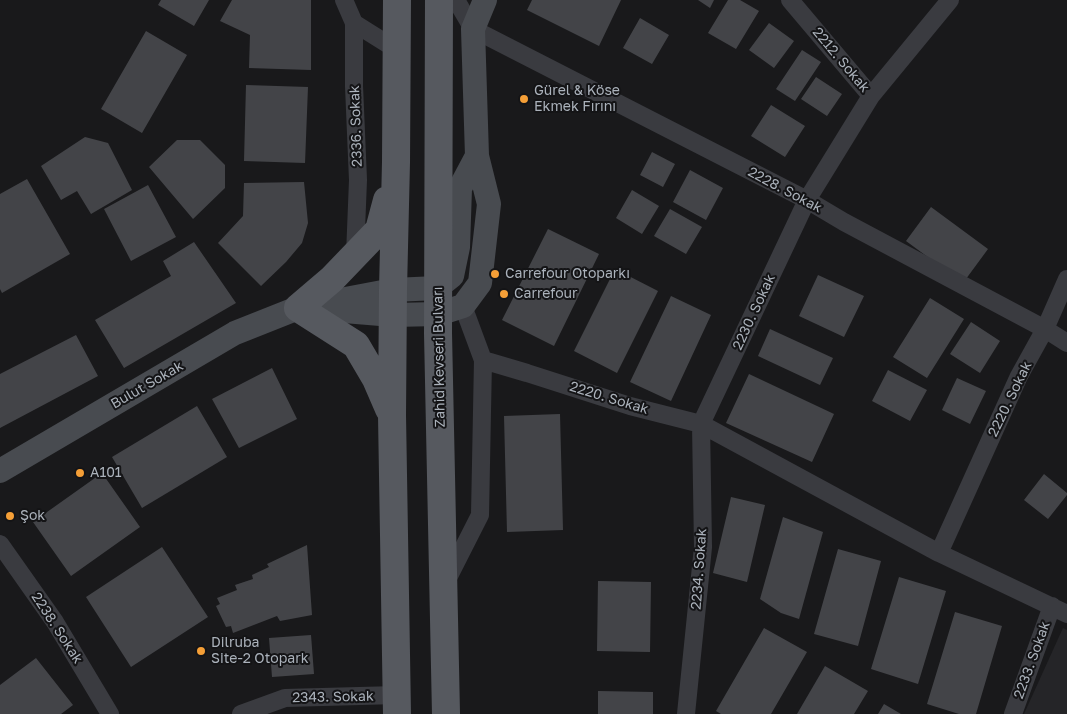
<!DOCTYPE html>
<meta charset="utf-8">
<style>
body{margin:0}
canvas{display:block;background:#19191b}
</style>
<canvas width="1067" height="714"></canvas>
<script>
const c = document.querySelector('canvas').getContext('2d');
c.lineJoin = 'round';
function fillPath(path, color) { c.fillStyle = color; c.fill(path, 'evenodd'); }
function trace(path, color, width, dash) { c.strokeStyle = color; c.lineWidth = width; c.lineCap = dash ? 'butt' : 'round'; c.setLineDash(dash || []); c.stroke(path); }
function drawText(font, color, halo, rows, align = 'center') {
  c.font = font + ' "Golos Text",sans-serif'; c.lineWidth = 4; c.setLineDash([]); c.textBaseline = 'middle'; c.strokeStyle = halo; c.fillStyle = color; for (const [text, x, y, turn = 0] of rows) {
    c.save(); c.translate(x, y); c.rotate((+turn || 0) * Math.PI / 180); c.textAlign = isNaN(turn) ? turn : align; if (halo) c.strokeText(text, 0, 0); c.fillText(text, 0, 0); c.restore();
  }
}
fillPath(new Path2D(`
 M 1063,628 L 1067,630 L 1067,714 L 1024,714 Z`), '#252528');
fillPath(new Path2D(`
 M 161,0 L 209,0 L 194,26 L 158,5 Z
 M 232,0 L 311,0 L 311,70 L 249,68 L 250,35 L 220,21 Z
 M 532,0 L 621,0 L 599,46 L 527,10 Z
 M 698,0 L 714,0 L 710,8 Z
 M 728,0 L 740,0 L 759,11 L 736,49 L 708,33 Z
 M 640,18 L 669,35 L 652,64 L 623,48 Z
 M 769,23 L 794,41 L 774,68 L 749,50 Z
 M 146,31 L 187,55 L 142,133 L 101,109 Z
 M 802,50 L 821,62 L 795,101 L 776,89 Z
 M 816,77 L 842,94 L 827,116 L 801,99 Z
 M 246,85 L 308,87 L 305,163 L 244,161 Z
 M 771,105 L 805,126 L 785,157 L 751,136 Z
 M 85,137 L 108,143 L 132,190 L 91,214 L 77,191 L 61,200 L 41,166 Z
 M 177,140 L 200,140 L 225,165 L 225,188 L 193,219 L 149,167 Z
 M 652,152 L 675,164 L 663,187 L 640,175 Z
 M 690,170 L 723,188 L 706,220 L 673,202 Z
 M 27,179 L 70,254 L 2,293 L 0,289 L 0,194 Z
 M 304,182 L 308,223 L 302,243 L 286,262 L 261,286 L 218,243 L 243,216 L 244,183 Z
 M 148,185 L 176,237 L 131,261 L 104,209 Z
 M 632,190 L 659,206 L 642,234 L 616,218 Z
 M 931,207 L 988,249 L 963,283 L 906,241 Z
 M 670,209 L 702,227 L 686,254 L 654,236 Z
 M 548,229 L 599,254 L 554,346 L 502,320 Z
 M 194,242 L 236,303 L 124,368 L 95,320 L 171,276 L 163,261 Z
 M 615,269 L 658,291 L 617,373 L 574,351 Z
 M 818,275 L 864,296 L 844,337 L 799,316 Z
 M 671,296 L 711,315 L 671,401 L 630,382 Z
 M 930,298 L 964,319 L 927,378 L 893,357 Z
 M 971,322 L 1000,341 L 980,373 L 950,354 Z
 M 770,329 L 833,358 L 820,385 L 758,356 Z
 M 76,335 L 98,376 L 0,428 L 0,374 Z
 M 272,368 L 297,419 L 239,448 L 212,399 Z
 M 888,370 L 927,390 L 910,421 L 872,401 Z
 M 749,374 L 834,414 L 812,462 L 726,423 Z
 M 957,378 L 986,391 L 970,424 L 942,410 Z
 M 197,406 L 227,457 L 142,508 L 112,457 Z
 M 560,414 L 563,530 L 507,532 L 504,416 Z
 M 102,473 L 140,527 L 71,576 L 33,522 Z
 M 1044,474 L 1067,493 L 1067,495 L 1048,519 L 1024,500 Z
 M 731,497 L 765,505 L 747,582 L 713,573 Z
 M 783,517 L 823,532 L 799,619 L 781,613 L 760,599 Z
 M 307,545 L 312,615 L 280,621 L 277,616 L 233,633 L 231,626 L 226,627 L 216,606 L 220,604 L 217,598 L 237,590 L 235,585 L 253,579 L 252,575 L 269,567 L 267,564 Z
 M 162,547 L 208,617 L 131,667 L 86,597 Z
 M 838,549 L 881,561 L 858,646 L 814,634 Z
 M 899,577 L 946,591 L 918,684 L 871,669 Z
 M 598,581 L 651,582 L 650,652 L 597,651 Z
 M 955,612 L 1002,626 L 976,714 L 959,714 L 927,704 Z
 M 764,628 L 807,652 L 771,714 L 721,714 L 716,711 Z
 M 311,635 L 314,674 L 272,677 L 269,638 Z
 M 36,658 L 73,705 L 61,714 L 0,714 L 0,685 Z
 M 825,666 L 868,691 L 854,714 L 797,714 Z
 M 598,691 L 653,692 L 653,714 L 598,714 Z
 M 884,704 L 901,714 L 878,714 Z`), '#434448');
trace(new Path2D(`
 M 344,0 L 354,23 L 354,86 L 358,180 L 355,255
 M 456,0 L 473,29 L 807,200 L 844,222 L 1045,329 L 1067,279
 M 354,23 L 397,50
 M 871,96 L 950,0
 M 463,306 L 483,360
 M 0,544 L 55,622 L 110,714
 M 939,553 L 1067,614
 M 446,582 L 480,515 L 483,360 L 527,373 L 630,406 L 701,424 L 939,553 L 1019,376 L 1045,329 L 1067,343
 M 241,714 L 285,698 L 397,695
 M 686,714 L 703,547 L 701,424 L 807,200 L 871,96 L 790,0
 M 1013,714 L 1052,606`), '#3a3b40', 18);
trace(new Path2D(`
 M 332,310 L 393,315 L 438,314 L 463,306 L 480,283 L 489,204 L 477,156 L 473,29 L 485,0
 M 0,471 L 235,333 L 298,308 L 393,290 L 437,288 L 452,276 L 458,247 L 460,188 L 477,156`), '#484b50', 24);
trace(new Path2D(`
 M 439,0 L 438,333 L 446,714
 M 387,200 L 379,230 L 332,279 L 298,308 L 356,345 L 376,379 L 389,409
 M 397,714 L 392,415 L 393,290 L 396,162 L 397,0`), '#56595f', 28);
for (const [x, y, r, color] of [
 [524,99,5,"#f59f37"],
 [495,274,5,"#f59f37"],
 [504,294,5,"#f59f37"],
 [80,473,5,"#f59f37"],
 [10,516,5,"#f59f37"],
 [201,651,5,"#f59f37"]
]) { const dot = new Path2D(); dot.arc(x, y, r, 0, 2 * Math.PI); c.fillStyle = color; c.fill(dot); trace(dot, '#141416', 2); }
drawText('14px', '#abb2bb', '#141416', [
 ["2212. Sokak",841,60,50],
 ["2336. Sokak",356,126,-92],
 ["2228. Sokak",785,190,28],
 ["2230. Sokak",754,312,-65],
 ["Zahid Kevseri Bulvarı",439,357,-91],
 ["Bulut Sokak",147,385,-30],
 ["2220. Sokak",609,398,17],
 ["2220. Sokak",1010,399,-64],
 ["2234. Sokak",699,569,-86],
 ["2238. Sokak",57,628,57],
 ["2233. Sokak",1032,660,-70],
 ["2343. Sokak",333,697,-1]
]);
drawText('14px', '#abb2bb', '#141416', [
 ["Gürel & Köse",534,91],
 ["Ekmek Fırını",534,107],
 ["Carrefour Otoparkı",505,274],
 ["Carrefour",514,294],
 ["A101",90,473],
 ["Şok",20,516],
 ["Dilruba",211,643],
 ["Site-2 Otopark",211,659]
], 'left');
</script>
